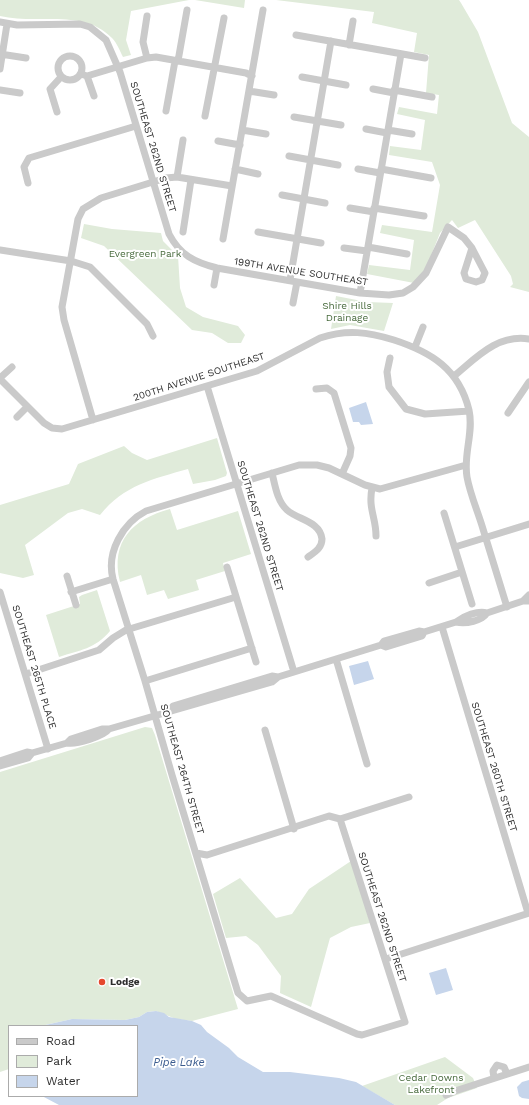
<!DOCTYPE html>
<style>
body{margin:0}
#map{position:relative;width:529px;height:1105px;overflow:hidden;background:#fff;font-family:"Work Sans",sans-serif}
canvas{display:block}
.legend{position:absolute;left:8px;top:1025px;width:130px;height:72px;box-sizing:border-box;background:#fff;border:1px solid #ababab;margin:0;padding:5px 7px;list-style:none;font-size:12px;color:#2d2d2d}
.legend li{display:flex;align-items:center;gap:8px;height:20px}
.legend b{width:20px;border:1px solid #ababab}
</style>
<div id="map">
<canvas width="529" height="1105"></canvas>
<ul class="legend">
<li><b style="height:5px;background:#cacaca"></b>Road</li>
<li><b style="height:11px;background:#e0ebda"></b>Park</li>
<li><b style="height:11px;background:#c6d5eb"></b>Water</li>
</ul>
</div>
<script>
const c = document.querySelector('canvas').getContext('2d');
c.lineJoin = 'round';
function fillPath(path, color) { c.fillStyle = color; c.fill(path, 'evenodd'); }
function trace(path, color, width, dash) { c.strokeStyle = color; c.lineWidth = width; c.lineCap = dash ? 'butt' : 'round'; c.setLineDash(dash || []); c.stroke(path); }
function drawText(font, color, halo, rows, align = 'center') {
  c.font = font + ' "Work Sans",sans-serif'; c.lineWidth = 4; c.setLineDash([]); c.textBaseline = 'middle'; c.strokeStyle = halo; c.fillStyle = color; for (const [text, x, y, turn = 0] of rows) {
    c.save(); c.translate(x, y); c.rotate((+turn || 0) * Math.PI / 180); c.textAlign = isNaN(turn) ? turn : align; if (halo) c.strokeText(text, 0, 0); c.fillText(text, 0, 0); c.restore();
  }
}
fillPath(new Path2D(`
 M 0,0 L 189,0 L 131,11 L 126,40 L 131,55 L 123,57 C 120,51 117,43 112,38 C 83,8 37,25 0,16 Z
 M 195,0 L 245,0 L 244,8 Z
 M 276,0 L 459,0 L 461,3 L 478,32 L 512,123 L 529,137 L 529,292 L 510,287 L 513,284 L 511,276 L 475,220 L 458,228 L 452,220 L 440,233 L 424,273 L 414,283 L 367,274 L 369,265 L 410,270 L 414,240 L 380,233 L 382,225 L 432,232 L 440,185 L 432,162 L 389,155 L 390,146 L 421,150 L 425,120 L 397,114 L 399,107 L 437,114 L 439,95 L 426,93 L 429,55 L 414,52 L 417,33 L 372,23 L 374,12 Z
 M 84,224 L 112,229 L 161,233 L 163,241 L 178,256 L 180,288 L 186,307 L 203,317 L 238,326 L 245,335 L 241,343 L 228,343 L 212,333 L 192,330 L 104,246 L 81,238 Z
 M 336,296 L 367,302 L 393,303 L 384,331 L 350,325 L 331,329 Z
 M 217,438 L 227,473 L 226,476 L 215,480 L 193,484 L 188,469 C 153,479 124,485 100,515 L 82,509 L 68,513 L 25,545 L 34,575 L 23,578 L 0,573 L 0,505 L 69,484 L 78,464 L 124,446 L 132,453 L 147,460 Z
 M 170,509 L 177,530 L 238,511 L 251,554 L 223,563 L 225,571 L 196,580 L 199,590 L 168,599 L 164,590 L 147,595 L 141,575 L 120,582 C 110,541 133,519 170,509 Z
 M 97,590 L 110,631 C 95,649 80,650 59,657 L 46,615 L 80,604 L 79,597 L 82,595 Z
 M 145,727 L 152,728 L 155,735 L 238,1009 L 192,1021 L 176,1019 L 156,1011 L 147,1012 L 139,1017 L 125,1020 L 72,1019 L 41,1026 L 9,1026 L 9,1069 L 0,1072 L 0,772 Z
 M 351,861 L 370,923 L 351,927 L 330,938 L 311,1007 L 280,993 L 281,976 L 258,945 L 246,936 L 226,938 L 213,894 L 240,878 L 276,918 L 292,914 L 309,889 Z
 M 445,1057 L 473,1078 L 477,1088 L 448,1098 L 437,1105 L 395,1105 L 362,1086 Z`), '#e0ebda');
fillPath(new Path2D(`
 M 366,402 L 373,424 L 361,425 L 359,422 L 353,422 L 349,408 Z
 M 368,661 L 374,679 L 354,685 L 349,666 Z
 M 446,968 L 453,990 L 436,995 L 429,973 Z
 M 156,1011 L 164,1013 L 169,1017 L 192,1021 L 201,1025 L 207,1032 L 229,1048 L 238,1057 L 263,1072 L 290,1072 L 339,1078 L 356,1082 L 395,1105 L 59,1105 L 42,1096 L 137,1096 L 137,1026 L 41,1026 L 72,1019 L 125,1020 L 139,1017 L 147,1012 Z
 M 529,1080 L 529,1099 L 522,1098 L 519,1096 L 517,1087 L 522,1082 Z`), '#c6d5eb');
trace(new Path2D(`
 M 0,22 L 17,25 L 80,24 L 90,27 L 106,40 L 120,72 L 169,234 C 180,255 194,262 217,268 L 360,293 L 389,295 L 403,293 L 413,287 L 426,273 L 448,227 L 464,238 L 472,248 L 464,273 L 466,279 L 476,282 L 482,280 L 485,273 L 472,248
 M 296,35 L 425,58
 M 349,45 L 353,21
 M 0,54 L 26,58
 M58 68a12 12 0 1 1 24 0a12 12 0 1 1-24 0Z
 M 147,58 L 143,42 L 147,16
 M 178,61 L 187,10
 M 0,69 L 7,24
 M 81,74 L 87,76 L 147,58 L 156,57 L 246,73 L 252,76
 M 87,76 L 94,96
 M 302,77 L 346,85
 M 373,89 L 394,93
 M 0,90 L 20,93
 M 394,90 L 432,97
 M 249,91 L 274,95
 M 166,111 L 175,61
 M 57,112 L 50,89 L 61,77
 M 205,116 L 224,18
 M 294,117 L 341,125
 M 366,129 L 387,133
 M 242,130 L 266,134
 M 388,130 L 412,134
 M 218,141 L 240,145
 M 289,156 L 338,165
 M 235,169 L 258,174
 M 358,169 L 380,173
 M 381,169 L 431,178
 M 177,177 L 183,140
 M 28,183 L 24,167 L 29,158 L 136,126
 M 282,195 L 325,203
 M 350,208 L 374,212
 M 374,208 L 424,216
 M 183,232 L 191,180
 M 258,232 L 321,243
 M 223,239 L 263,10
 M 368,247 L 407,254
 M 344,248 L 367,251
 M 0,250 L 71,261 L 90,267 L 147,324 L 153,336
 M 290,280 L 331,41
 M 214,285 L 217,268
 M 360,293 L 401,54
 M 293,303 L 297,282
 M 415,347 L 423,327
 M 390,358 L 387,372 L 389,387 L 406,409 L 425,414 L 469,411
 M 454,376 C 476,358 497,334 529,339
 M 0,378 L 12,367
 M 0,379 L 44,423 L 52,428 L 62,429 L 257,371 L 320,338 C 347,329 368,332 394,340 C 431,352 459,369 469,410 C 474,433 463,454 467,477 C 470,494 478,512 483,529 C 491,555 499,581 507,607
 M 207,386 L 294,672
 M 316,389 L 327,388 L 334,393 L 351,448 L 350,456 L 342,474
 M 508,413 L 529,382
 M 17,417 L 27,407
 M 93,420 L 64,320 L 62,307 L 78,219 L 83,209 L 101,198 L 166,178 L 177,177 L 232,186
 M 272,473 C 275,485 277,501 287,510 C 298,520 320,521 322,539 C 322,548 315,552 308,557
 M 372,488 C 368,509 376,517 376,536
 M 444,513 L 472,604
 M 455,547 L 529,524
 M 227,567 L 256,662
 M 67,576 L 76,605
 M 429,583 L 462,572
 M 0,592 L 48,749
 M 71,592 L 113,579
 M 529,595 L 523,601 L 529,601
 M 487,613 C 478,610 464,616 456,622 C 466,624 482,621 487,613 L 523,601
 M 442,627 L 528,913
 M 424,632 L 456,622
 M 336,659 L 367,764
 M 26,674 L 99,650 L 113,638 L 126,630 L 236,597
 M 278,677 L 381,645 L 386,647 L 422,636 L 424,632 L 419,631 L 384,641 L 381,645
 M 145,681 L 252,648
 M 109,729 L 272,682 L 278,677 L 272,676 L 173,706 L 170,710
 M 265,730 L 294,829
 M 32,753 L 67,743 L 71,739 L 102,729 L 109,729 C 104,736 76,745 67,743
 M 0,761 L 27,752 L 32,753 L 28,758 L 0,766
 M 340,819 L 405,1022 L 362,1035 L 357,1034 L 271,996 L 247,1001 L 238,993 L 172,775 L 145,681 L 113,579 C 106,552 123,523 146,511 L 299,465 L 317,465 L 329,468 L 365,485 L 380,489 L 466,465
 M 196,853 L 207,855 L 329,816 L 340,819 L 409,797
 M 386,959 L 529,913
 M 494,1078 L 493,1071 L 497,1065 L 504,1067 L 507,1074
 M 446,1095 L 455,1091 L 529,1067`), '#cacaca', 7);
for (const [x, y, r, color] of [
 [102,982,4,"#e5482e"]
]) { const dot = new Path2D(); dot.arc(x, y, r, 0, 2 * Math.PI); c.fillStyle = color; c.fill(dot); trace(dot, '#fff', 1.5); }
drawText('10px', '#2d2d2d', '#fff', [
 ["SOUTHEAST 262ND STREET",153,147,73],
 ["199TH AVENUE SOUTHEAST",301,272,9],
 ["200TH AVENUE SOUTHEAST",199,377,-18],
 ["SOUTHEAST 262ND STREET",260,526,73],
 ["SOUTHEAST 265TH PLACE",34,667,73],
 ["SOUTHEAST 260TH STREET",494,767,73],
 ["SOUTHEAST 264TH STREET",182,769,74],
 ["SOUTHEAST 262ND STREET",382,917,72]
]);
drawText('10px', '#46693b', '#fff', [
 ["Evergreen Park",145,254],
 ["Shire Hills",347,306],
 ["Drainage",347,318],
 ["Cedar Downs",431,1078],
 ["Lakefront",431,1090]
]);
drawText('bold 10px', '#2d2d2d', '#fff', [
 ["Lodge",110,982]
], 'left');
drawText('italic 11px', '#3b5c8f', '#fff', [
 ["Pipe Lake",179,1063]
]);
</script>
